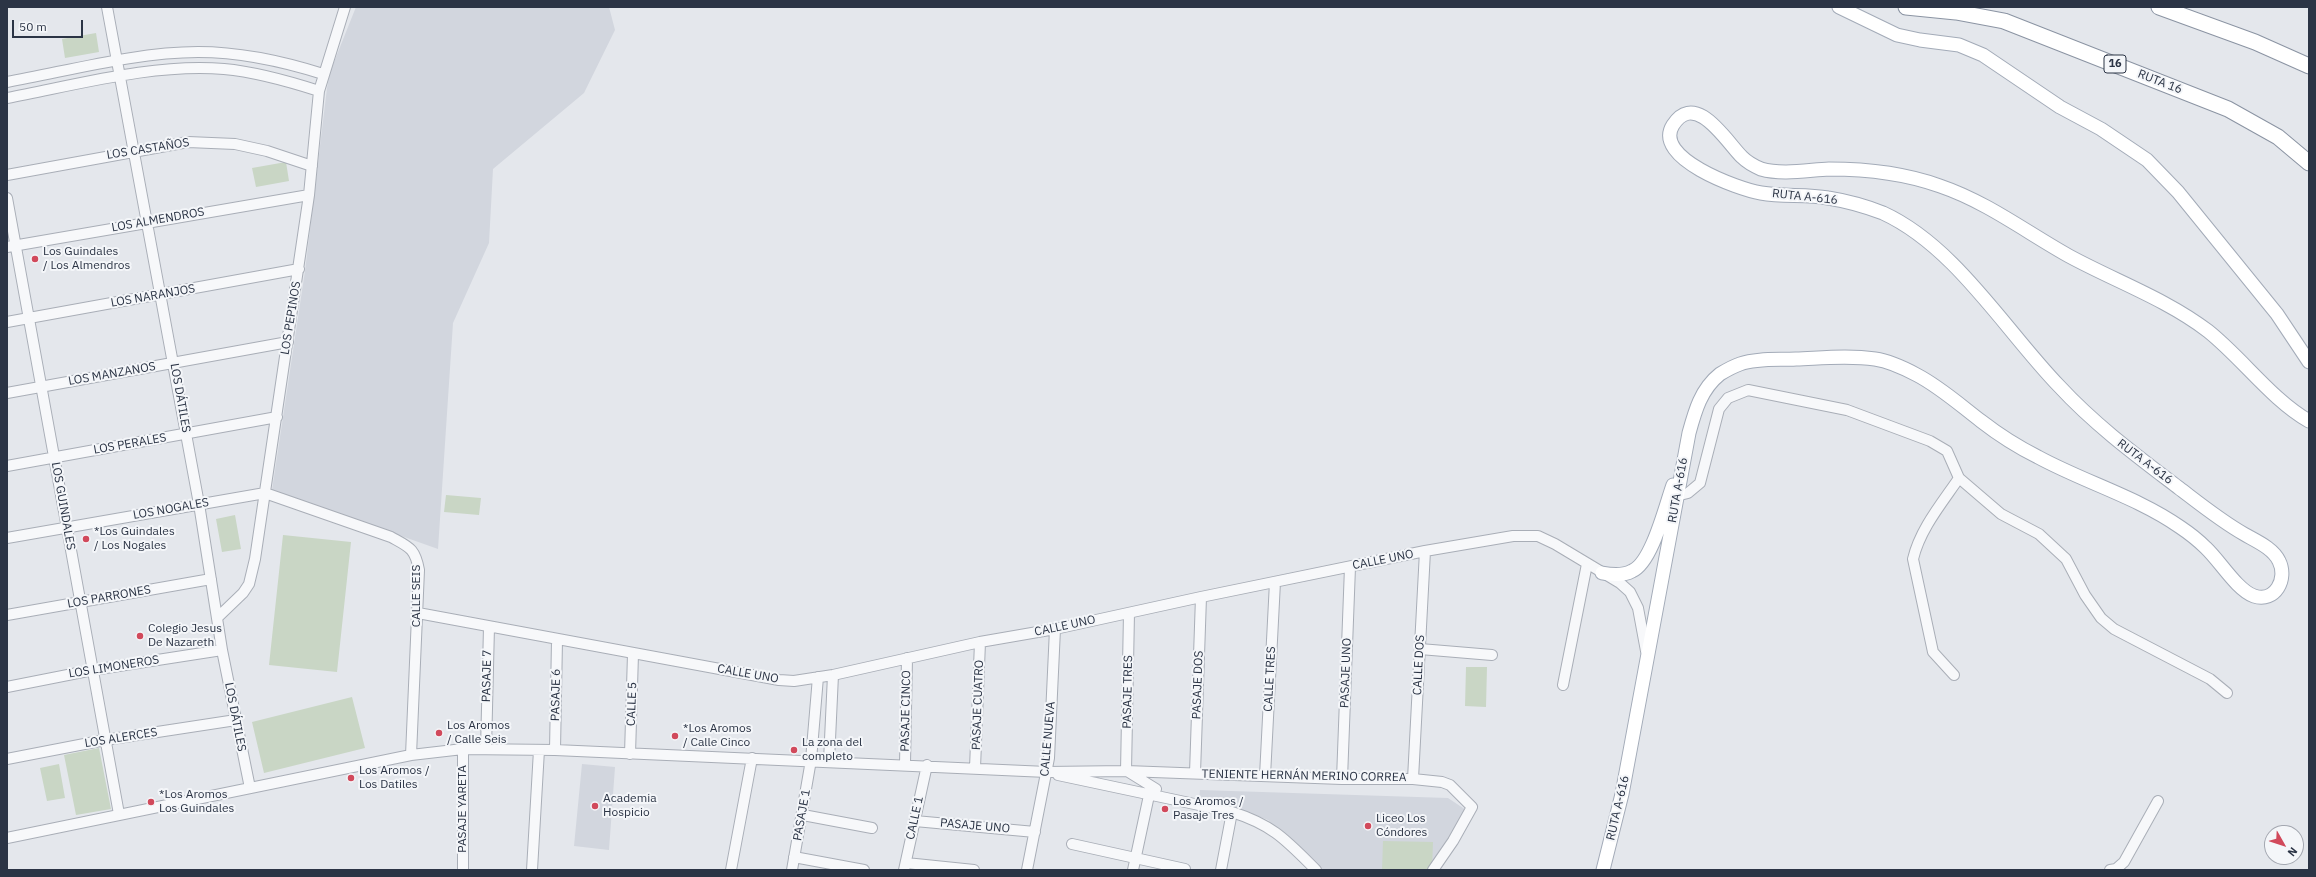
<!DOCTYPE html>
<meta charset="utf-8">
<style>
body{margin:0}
#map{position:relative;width:2316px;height:877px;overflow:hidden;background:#e4e7ec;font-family:"IBM Plex Sans",sans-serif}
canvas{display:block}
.frame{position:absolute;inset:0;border:8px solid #2b3445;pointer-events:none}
.north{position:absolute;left:2264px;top:825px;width:40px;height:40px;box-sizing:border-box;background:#f4f6f9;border:1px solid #a4a8b1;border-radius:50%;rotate:129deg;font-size:11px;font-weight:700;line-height:16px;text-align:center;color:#2b3445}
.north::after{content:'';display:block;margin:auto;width:14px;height:18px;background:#d1495b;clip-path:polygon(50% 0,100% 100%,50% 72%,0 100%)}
.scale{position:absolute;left:12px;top:20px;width:71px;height:18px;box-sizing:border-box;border:2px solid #2b3445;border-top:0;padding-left:5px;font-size:12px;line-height:14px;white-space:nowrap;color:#2b3445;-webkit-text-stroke:3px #f4f6f9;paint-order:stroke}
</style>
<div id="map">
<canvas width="2316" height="877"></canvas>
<div class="frame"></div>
<div class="north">N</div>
<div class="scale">50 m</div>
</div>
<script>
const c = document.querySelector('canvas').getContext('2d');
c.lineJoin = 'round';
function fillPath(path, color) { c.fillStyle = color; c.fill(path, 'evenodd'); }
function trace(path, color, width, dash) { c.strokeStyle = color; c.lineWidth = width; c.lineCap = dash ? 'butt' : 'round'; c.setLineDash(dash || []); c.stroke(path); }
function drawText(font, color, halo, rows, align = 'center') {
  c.font = font + ' "IBM Plex Sans",sans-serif'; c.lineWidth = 4; c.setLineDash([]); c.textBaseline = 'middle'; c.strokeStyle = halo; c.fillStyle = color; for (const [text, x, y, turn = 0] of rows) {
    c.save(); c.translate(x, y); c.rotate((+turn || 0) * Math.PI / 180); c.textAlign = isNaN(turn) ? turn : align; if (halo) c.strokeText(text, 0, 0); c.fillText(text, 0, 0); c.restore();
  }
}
fillPath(new Path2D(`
 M 356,7 L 609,7 L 615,30 L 584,93 L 493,169 L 489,243 L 453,323 L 438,549 L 272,490 L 305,271 L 327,88 L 330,72 Z
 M 582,764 L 615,767 L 609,850 L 574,846 Z
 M 1200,790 L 1448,798 L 1466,810 L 1435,870 L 1322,870 L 1268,820 L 1239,809 L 1199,801 Z`), '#d2d6de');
fillPath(new Path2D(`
 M 96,33 L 99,52 L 65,58 L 62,39 Z
 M 286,162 L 289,181 L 256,187 L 252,168 Z
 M 446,495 L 481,498 L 479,515 L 444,512 Z
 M 235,515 L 241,549 L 222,552 L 216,519 Z
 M 283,535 L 351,542 L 337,672 L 269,665 Z
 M 1466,667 L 1487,667 L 1486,707 L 1465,706 Z
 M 352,697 L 365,748 L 264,773 L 252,722 Z
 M 99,748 L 111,809 L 76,815 L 64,755 Z
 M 59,764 L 65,798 L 47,801 L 40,768 Z
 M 1383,841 L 1433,842 L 1432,870 L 1382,870 Z`), '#c9d6c5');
const minor = new Path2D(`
 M 107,7 L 199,504 L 222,650 L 250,788
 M 7,82 C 68,71 137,52 198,52 C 242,52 282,61 323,74
 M 7,98 C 76,85 154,63 224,69 C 257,72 288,81 319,91
 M 7,175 L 188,142 L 235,144 L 267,151 L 312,166
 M 7,198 L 119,814
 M 7,247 L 309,195
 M 7,322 L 299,269
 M 7,393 L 288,342
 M 7,466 L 277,417
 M 1672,497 L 1688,493 L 1700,483 L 1719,409 L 1728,398 L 1748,390 L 1847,410 L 1930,441 L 1947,451 L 1959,478 L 2001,514 L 2039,534 L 2066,559 L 2085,595 L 2101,618 L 2114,629 L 2210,679 L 2227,693
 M 7,538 L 265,493 L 391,537 C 409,547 415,548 419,570 L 411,755
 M 418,613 L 779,680 L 794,681 L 833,675 L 980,642 L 1055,629 L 1201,597 L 1425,551 L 1513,536 L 1538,536 L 1555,544 L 1620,583 L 1630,592 L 1638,608 L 1646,651
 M 7,615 L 211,579
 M 217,618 L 243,593 L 249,584 L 255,559 L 309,195 L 319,91 L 345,7
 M 1420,649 L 1492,655
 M 1954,675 L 1933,652 L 1913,559 C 1920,529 1942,503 1959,478
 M 1563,685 L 1587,564
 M 7,687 L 93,670 L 222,650
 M 463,749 L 463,870
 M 486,749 L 489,627
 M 555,750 L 557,640
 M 630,754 L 633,654
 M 7,759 L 105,740 L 236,720
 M 829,761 L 833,675
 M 905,764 L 907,658
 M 975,768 L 980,642
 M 1126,771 L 1129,613
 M 1127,771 L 1156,789
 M 1195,773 L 1201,597
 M 1058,775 L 1232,812 C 1273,825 1286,840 1316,870
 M 1265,776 L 1275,582
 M 1342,779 L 1350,567
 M 1413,779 L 1425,551
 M 803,815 L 872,828
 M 915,821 L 1035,832
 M 7,838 L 411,755 L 463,749 L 555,750 L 1047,772 L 1126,771 L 1342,779 L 1413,779 L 1442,782 L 1450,785 L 1472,807 L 1453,841 L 1433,870
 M 1072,844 L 1185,869
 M 794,857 L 864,870
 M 906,863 L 974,870
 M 532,870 L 539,750
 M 731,870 L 752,758
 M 792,870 L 811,760 L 818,677
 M 904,870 L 927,765
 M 1027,870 L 1049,758 L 1055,629
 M 1133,870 L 1151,786
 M 1221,870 L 1232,812
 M 2110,870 L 2116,869 L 2124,862 L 2158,801`);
const major = new Path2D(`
 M 1839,7 L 1897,35 L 1920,40 L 1959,45 L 1983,55 L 2060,107 L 2101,129 L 2147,160 L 2178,192 L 2277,314 L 2309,362
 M 1602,573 C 1612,575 1623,576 1632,571 C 1652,563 1666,504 1673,485
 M 1603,870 L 1622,794 L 1689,433 C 1695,411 1701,389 1720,374 C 1725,371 1734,366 1740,364 C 1757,358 1778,360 1796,359 C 1822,358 1849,355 1875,359 C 1889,361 1904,368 1917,375 C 1940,387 1960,405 1981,421 C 1999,435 2018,447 2038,457 C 2084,482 2137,497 2180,527 C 2189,533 2198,540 2206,548 C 2220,561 2237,590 2254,596 C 2275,603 2288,579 2279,561 C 2273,548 2256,541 2244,534 C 2221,521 2200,504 2179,488 C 2137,456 2095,425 2059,386 C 2005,330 1955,246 1883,213 C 1865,206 1847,201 1828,198 C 1806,194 1783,197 1761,193 C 1738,189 1652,158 1673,125 C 1696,89 1728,144 1742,157 C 1748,163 1754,166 1761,169 C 1782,175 1808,170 1829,169 C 1867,169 1904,173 1940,186 C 1987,202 2026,232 2069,256 C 2115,281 2166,299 2208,331 C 2242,358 2272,400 2309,421`);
const highway = new Path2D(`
 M 1906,7 L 1956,12 L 2004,21 L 2228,109 L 2278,137 L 2309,163
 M 2159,7 L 2255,42 L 2309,66`);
trace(minor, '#a9aeb7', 12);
trace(major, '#a3abb8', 15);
trace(highway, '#8b94a3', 17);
trace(minor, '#f7f8fa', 10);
trace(major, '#fff', 13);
trace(highway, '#fff', 15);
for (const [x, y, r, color] of [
 [35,259,4,"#d1495b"],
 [86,539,4,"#d1495b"],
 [140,636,4,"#d1495b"],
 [439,733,4,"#d1495b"],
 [675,736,4,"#d1495b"],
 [794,750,4,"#d1495b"],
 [351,778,4,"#d1495b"],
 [151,802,4,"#d1495b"],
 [595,806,4,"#d1495b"],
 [1165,809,4,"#d1495b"],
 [1368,826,4,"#d1495b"]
]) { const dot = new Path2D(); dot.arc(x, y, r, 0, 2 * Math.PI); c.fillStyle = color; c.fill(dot); trace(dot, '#f4f6f9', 1.5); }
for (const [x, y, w] of [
 [2115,64,22]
]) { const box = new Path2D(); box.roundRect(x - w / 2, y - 9, w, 18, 3); c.fillStyle = '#f4f6f9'; c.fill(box); trace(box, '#2b3445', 1); }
drawText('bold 11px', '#2b3445', null, [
 ["16",2115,64]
]);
drawText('12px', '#2b3445', '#f4f6f9', [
 ["RUTA 16",2160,82,21],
 ["LOS CASTAÑOS",148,149,-9],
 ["RUTA A-616",1805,197,6],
 ["LOS ALMENDROS",158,220,-10],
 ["LOS NARANJOS",153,296,-10],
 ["LOS PEPINOS",291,318,-81],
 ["LOS MANZANOS",112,374,-10],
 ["LOS DÁTILES",180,398,80],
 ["LOS PERALES",130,444,-10],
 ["RUTA A-616",2145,462,37],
 ["RUTA A-616",1678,490,-80],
 ["LOS GUINDALES",63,506,80],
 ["LOS NOGALES",171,509,-10],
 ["CALLE UNO",1383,560,-11],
 ["CALLE SEIS",417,596,-90],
 ["LOS PARRONES",109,597,-10],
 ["CALLE UNO",1065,626,-12],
 ["CALLE DOS",1419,665,-87],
 ["LOS LIMONEROS",114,667,-9],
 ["PASAJE UNO",1346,673,-88],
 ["CALLE UNO",748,674,10],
 ["PASAJE 7",487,676,-89],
 ["CALLE TRES",1270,679,-87],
 ["PASAJE DOS",1198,685,-88],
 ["PASAJE TRES",1128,692,-89],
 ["PASAJE 6",556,695,-89],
 ["CALLE 5",632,704,-88],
 ["PASAJE CUATRO",978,705,-88],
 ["PASAJE CINCO",906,711,-89],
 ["LOS DÁTILES",235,717,79],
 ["LOS ALERCES",121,738,-9],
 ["CALLE NUEVA",1048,739,-85],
 ["TENIENTE HERNÁN MERINO CORREA",1304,776,1],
 ["RUTA A-616",1618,808,-77],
 ["PASAJE YARETA",463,809,-90],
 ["PASAJE 1",802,815,-80],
 ["CALLE 1",915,818,-78],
 ["PASAJE UNO",975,826,5]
]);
drawText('12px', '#2b3445', '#f4f6f9', [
 ["Los Guindales",43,252],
 ["/ Los Almendros",43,266],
 ["*Los Guindales",94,532],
 ["/ Los Nogales",94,546],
 ["Colegio Jesus",148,629],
 ["De Nazareth",148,643],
 ["Los Aromos",447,726],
 ["/ Calle Seis",447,740],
 ["*Los Aromos",683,729],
 ["/ Calle Cinco",683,743],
 ["La zona del",802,743],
 ["completo",802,757],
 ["Los Aromos /",359,771],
 ["Los Datiles",359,785],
 ["*Los Aromos",159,795],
 ["Los Guindales",159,809],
 ["Academia",603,799],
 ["Hospicio",603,813],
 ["Los Aromos /",1173,802],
 ["Pasaje Tres",1173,816],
 ["Liceo Los",1376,819],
 ["Cóndores",1376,833]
], 'left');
</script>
